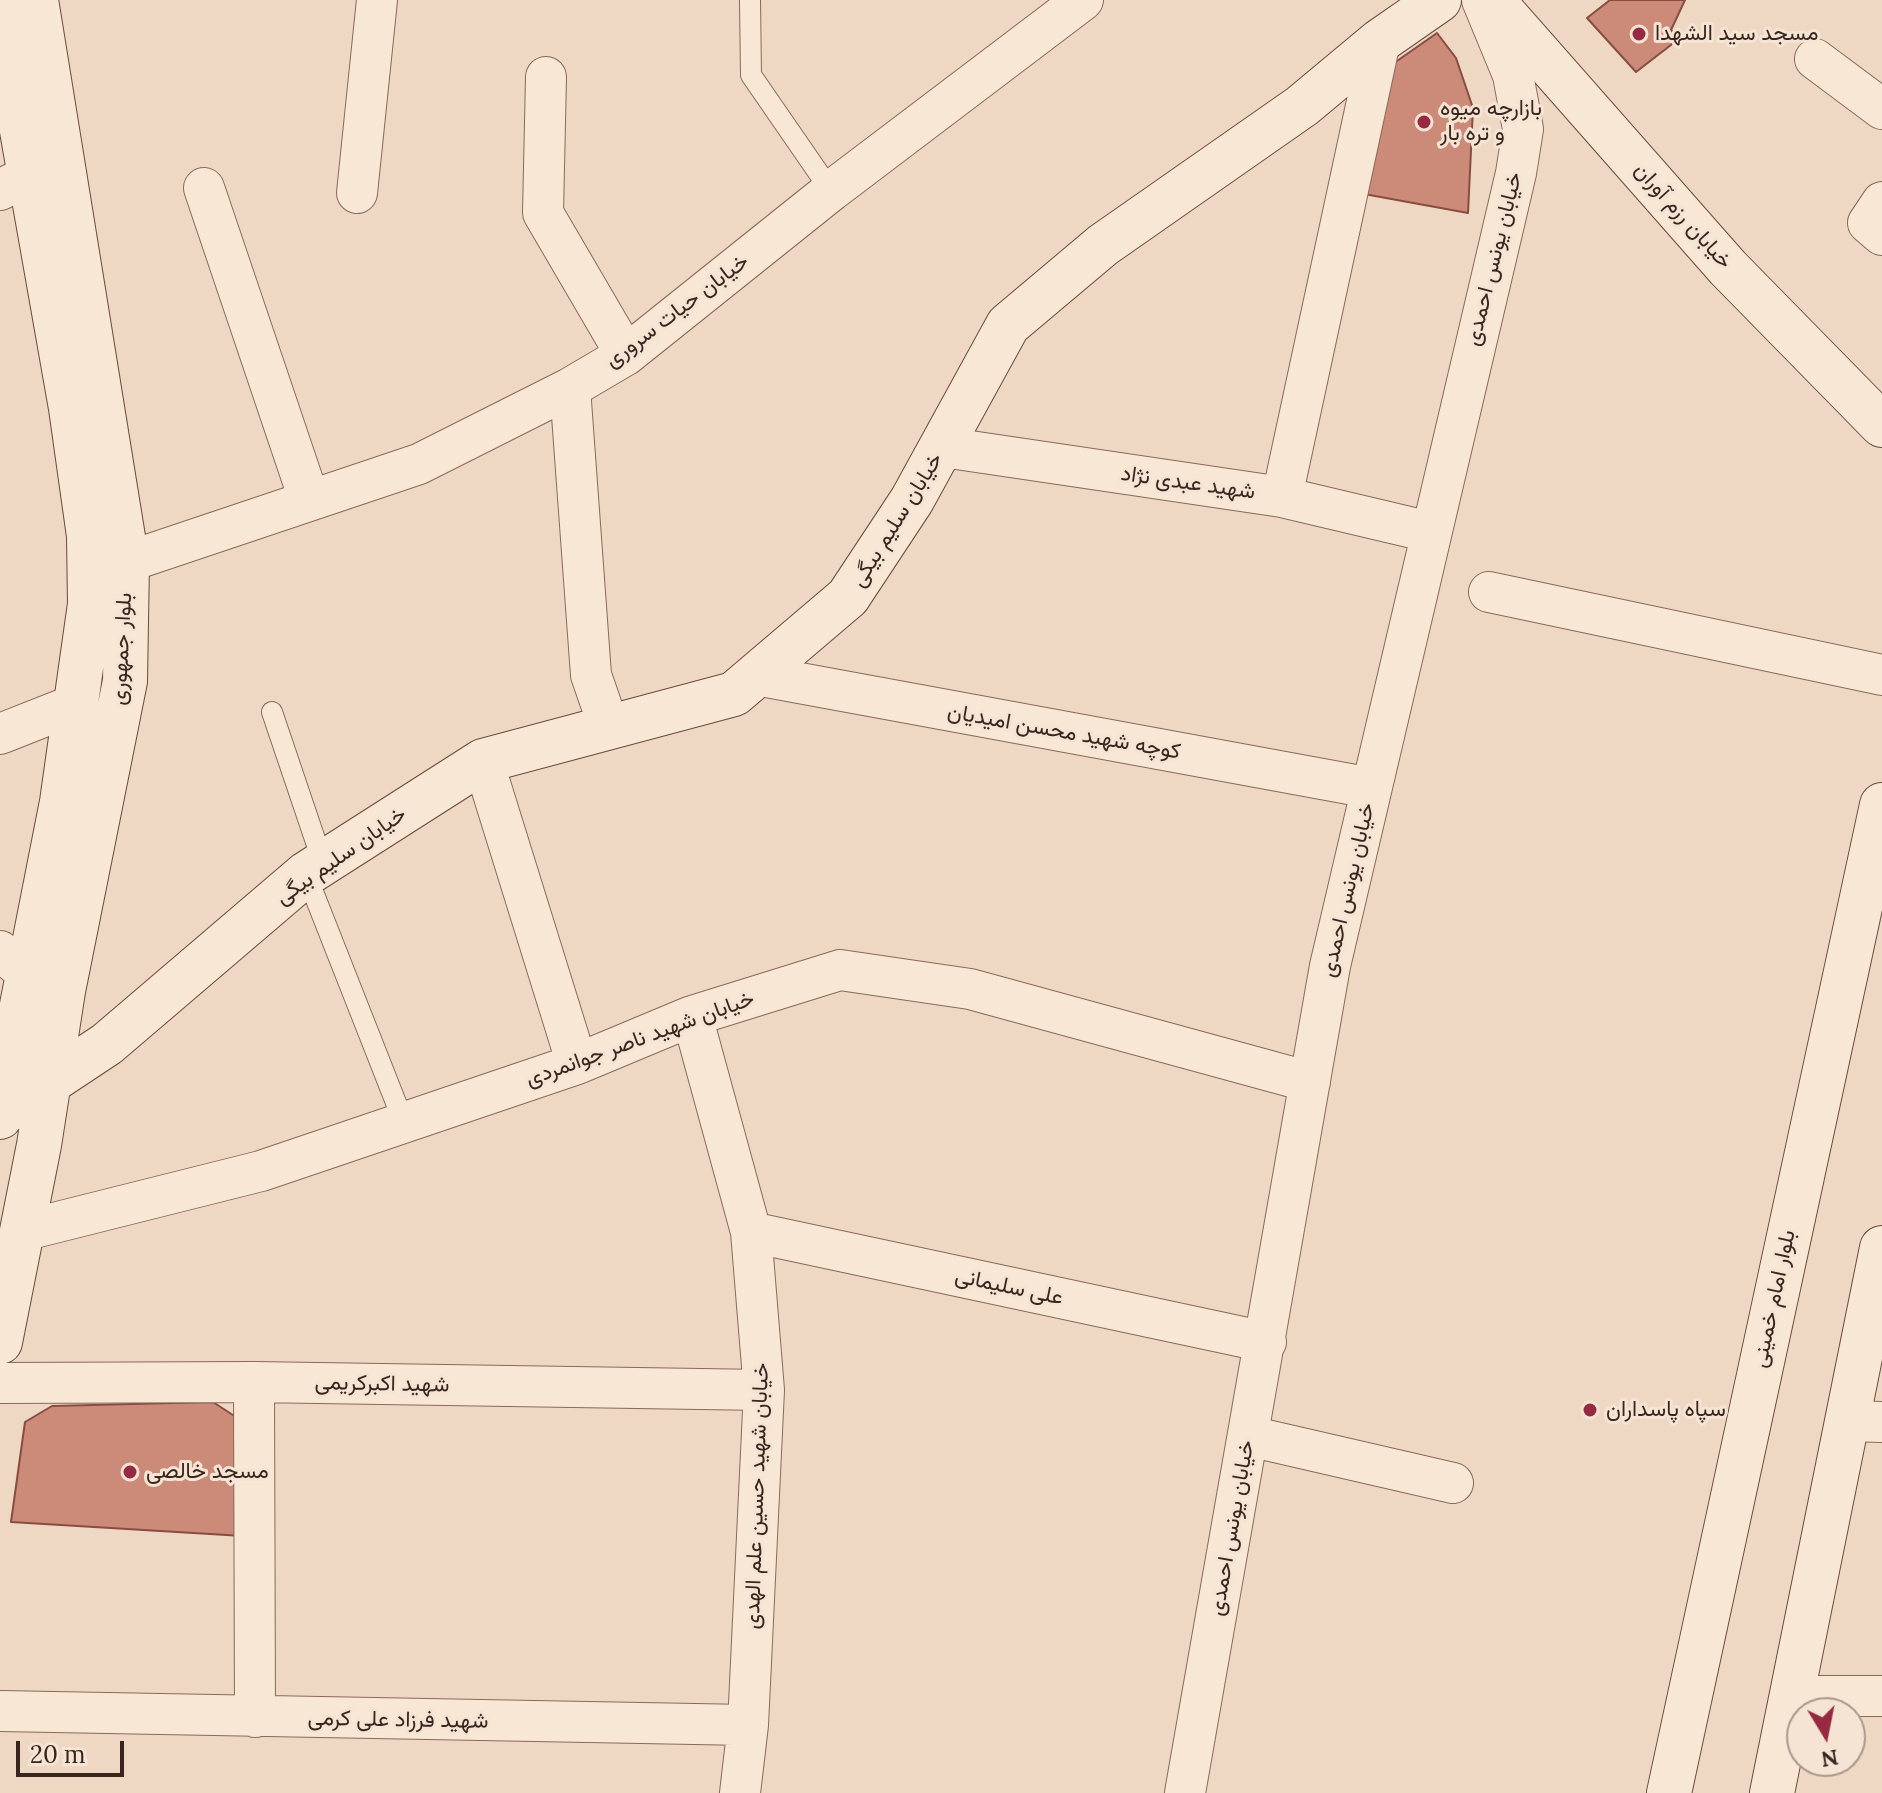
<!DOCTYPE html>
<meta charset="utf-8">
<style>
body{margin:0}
#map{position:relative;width:1882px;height:1793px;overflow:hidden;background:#eed8c3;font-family:Lora,serif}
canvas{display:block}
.north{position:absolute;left:1786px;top:1697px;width:80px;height:80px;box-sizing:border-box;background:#f5e4d3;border:2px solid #a9988b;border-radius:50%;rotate:170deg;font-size:22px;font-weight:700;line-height:32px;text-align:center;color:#38251e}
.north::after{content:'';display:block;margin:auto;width:28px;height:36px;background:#972a42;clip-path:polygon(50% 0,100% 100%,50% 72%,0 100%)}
.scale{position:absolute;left:16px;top:1741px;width:108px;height:36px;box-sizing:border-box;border:4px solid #38251e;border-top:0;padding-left:10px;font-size:24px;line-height:28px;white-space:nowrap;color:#38251e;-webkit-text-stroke:6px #f5e4d3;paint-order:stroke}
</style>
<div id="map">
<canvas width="1882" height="1793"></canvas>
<div class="north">N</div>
<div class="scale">20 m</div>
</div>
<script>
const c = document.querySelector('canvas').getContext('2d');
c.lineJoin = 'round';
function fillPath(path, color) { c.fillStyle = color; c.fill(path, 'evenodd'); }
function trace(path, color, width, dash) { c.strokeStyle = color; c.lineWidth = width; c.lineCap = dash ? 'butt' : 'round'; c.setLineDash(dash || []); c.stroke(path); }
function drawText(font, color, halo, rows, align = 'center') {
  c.font = font + ' Lora,Vazirmatn,serif'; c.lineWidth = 6; c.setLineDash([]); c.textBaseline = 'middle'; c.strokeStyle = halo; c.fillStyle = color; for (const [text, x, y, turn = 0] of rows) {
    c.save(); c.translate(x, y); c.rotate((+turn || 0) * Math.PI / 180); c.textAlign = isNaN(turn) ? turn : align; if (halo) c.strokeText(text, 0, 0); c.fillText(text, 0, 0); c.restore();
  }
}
const building = new Path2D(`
 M 1610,0 L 1685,0 L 1671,30 L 1680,38 L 1636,72 L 1587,18 Z
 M 1437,33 L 1456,58 L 1473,108 L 1468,213 L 1364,194 L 1384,70 Z
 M 213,1402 L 242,1421 L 243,1536 L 11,1522 L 25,1422 L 52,1406 Z`);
fillPath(building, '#cc8a79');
trace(building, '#884d40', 2);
const lane = new Path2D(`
 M 750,0 L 751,75 L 831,191
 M 272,712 L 323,863
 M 306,874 L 404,1123`);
const street = new Path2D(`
 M 1815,59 L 1882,109
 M 546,77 L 543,213 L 626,355
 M 204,188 L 309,499
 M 0,190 L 31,174
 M 357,193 L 377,0
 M 1882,202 L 1868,223 L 1882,235
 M 570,388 L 591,675 L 609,727
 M 943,447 L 1282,497 L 1430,532
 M 1282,497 L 1380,41
 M 127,562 L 419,464 L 570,388 L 626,355 L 831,191 L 1083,0
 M 1489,592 L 1882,675
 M 756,675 L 1371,788
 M 0,734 L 76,704
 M 483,761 L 577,1064
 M 0,951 L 26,972
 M 692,1016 L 751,1232 L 764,1390 L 748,1725 L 740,1793
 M 22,1231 L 261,1171 L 577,1064 L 692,1016 L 840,970 L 970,989 L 1310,1082
 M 751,1232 L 1266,1342
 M 254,1382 L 255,1717
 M 0,1383 L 254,1382 L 764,1390
 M 1847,1421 L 1882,1422
 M 1249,1436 L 1453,1483
 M 1792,1696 L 1882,1696
 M 0,1711 L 748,1725
 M 1185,1793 L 1330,966 L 1516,173 L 1523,129 L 1513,75 L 1482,0`);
const secondary = new Path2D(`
 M 1492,0 L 1728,268 L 1882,425
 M 0,6 L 71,408 L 89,536 L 90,604 L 62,802 L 0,1117
 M 0,1115 L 107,1044 L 306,874 L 483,761 L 734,694 L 848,597 L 912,500 L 1008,325 L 1103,245 L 1302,106 L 1380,41 L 1439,0
 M 0,1342 L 39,1145 L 63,991 L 125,681 L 127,562 L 36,0
 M 1669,1793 L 1882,805
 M 1772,1793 L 1882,1248`);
trace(lane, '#88695a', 22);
trace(street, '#88695a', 42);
trace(secondary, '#6a4a3d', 46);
trace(lane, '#f9e7d6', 20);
trace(street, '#f9e7d6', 40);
trace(secondary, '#f9e7d6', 44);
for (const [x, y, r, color] of [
 [1639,34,8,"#972a42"],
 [1424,122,8,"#972a42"],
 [1590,1410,8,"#972a42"],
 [130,1472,8,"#972a42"]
]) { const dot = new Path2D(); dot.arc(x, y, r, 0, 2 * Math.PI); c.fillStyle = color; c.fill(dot); trace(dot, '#f5e4d3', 3); }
drawText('22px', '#38251e', '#f5e4d3', [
 ["مسجد سید الشهدا",1655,34],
 ["بازارچه میوه",1440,109],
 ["و تره بار",1440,134],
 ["سپاه پاسداران",1606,1410],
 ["مسجد خالصی",146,1472]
], 'left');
drawText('22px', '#38251e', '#f5e4d3', [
 ["خیابان رزم آوران",1683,216,48],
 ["خیابان یونس احمدی",1494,259,-76],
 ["خیابان حیات سروری",677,311,-37],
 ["شهید عبدی نژاد",1188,483,8],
 ["خیابان سلیم بیگی",897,520,-58],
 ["بلوار جمهوری",122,649,-87],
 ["کوچه شهید محسن امیدیان",1064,732,10],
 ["خیابان سلیم بیگی",341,856,-35],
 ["خیابان یونس احمدی",1348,890,-77],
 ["خیابان شهید ناصر جوانمردی",640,1039,-20],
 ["علی سلیمانی",1009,1287,12],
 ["بلوار امام خمینی",1774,1299,-78],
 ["شهید اکبرکریمی",382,1384,1],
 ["خیابان شهید حسین علم الهدی",757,1496,-88],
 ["خیابان یونس احمدی",1232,1528,-80],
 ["شهید فرزاد علی کرمی",398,1720,1]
]);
</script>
